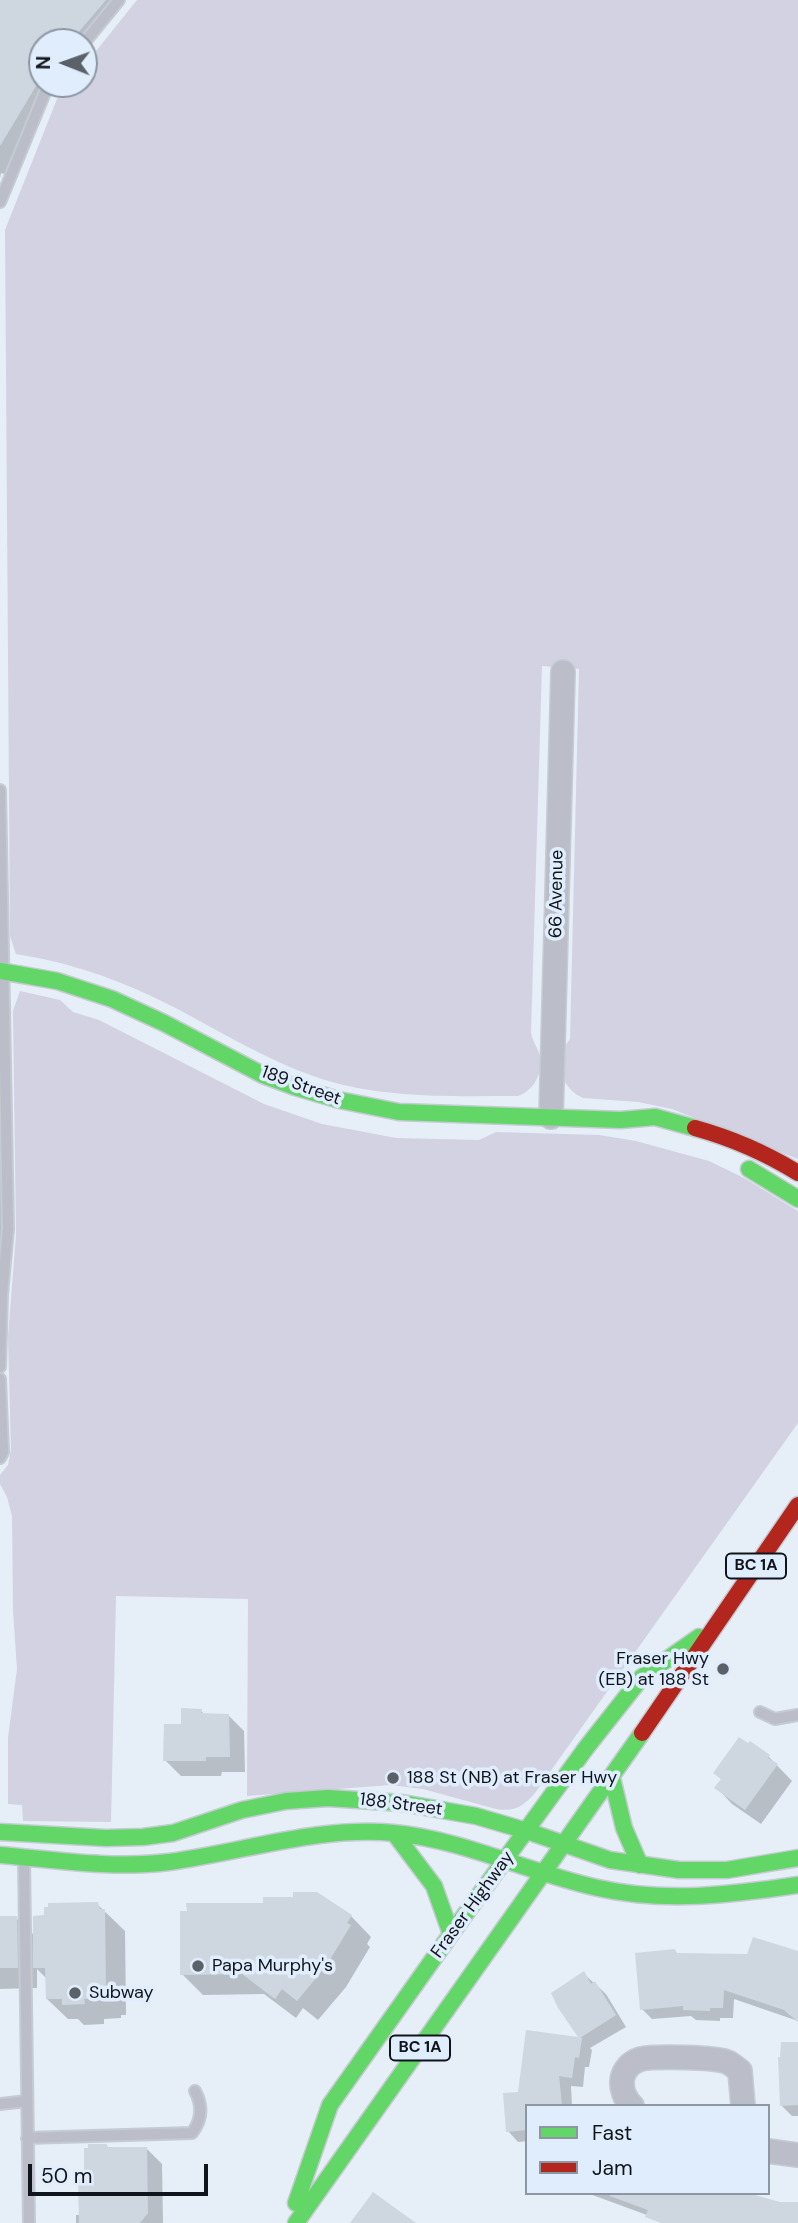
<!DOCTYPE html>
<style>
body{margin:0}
#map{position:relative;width:798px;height:2223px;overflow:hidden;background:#e6eef7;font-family:"DM Sans",sans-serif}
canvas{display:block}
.legend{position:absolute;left:525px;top:2104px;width:245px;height:91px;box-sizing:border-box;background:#e0edfd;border:2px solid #8d97a3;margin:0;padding:9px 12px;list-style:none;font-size:21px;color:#10151c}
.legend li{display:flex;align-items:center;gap:14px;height:35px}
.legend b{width:35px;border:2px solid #8d97a3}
.north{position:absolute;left:28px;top:28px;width:70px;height:70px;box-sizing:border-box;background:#e0edfd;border:2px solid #8d97a3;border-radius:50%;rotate:271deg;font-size:19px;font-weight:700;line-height:28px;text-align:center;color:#10151c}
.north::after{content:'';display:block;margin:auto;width:24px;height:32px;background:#5b6169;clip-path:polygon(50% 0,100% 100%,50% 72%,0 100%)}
.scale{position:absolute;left:28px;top:2164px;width:180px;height:32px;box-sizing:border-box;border:4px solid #10151c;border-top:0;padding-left:9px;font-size:21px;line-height:24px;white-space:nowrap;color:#10151c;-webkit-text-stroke:5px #e0edfd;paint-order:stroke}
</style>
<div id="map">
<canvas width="798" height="2223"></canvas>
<ul class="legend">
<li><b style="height:9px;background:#63d668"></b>Fast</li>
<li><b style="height:9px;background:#b3261e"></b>Jam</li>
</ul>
<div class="north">N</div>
<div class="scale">50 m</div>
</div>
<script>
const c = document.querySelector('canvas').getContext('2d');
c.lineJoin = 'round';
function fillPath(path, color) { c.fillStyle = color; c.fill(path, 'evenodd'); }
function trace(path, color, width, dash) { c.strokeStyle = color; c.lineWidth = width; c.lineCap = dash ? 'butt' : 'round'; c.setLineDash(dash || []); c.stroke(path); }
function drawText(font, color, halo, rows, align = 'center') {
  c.font = font + ' "DM Sans",sans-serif'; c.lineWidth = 7; c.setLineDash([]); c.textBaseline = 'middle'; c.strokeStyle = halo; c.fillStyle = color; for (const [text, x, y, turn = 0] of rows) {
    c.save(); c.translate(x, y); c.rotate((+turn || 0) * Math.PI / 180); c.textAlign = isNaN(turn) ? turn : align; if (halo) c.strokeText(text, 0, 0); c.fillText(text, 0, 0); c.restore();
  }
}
fillPath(new Path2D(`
 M 137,0 L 798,0 L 798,1159 L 672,1109 L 638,1102 L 583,1098 C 565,1090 554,1068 564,1049 C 565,1045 568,1042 570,1039 L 579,669 L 542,666 L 531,1032 C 532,1040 536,1045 539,1053 C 544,1071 535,1090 518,1096 C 453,1096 385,1099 322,1079 C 260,1059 207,1022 149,995 C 106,975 62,961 16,954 L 10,936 L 5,230 L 57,99 L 70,84 L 84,84 L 84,66 Z
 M 20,991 L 60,1000 L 73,1012 L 99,1020 L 264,1104 L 322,1124 L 396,1138 L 479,1140 L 496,1132 L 599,1135 L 636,1141 L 709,1161 L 746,1179 L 798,1211 L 798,1423 L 535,1793 C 522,1807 515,1812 496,1809 L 423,1789 L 390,1785 L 247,1796 L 248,1599 L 116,1596 L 111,1822 L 23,1821 L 22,1805 L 8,1804 L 8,1738 L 17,1669 L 13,1611 L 12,1516 L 7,1497 L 0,1484 L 0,1475 L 8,1465 L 11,1449 L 8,1337 L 16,1235 L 13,1011 Z`), '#d2d2e2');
fillPath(new Path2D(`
 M 0,0 L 124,0 L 106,23 L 84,42 L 42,42 L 42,84 L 55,84 L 51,89 L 10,176 L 1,173 L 0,179 Z
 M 0,1029 L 4,1244 L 1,1244 L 2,1277 L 0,1277 Z
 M 201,1711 L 205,1715 L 228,1715 L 244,1731 L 245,1772 L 222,1772 L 221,1776 L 181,1776 L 165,1760 Z
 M 750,1743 L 769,1757 L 792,1781 L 761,1824 L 732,1804 L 717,1788 L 722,1780 L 715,1773 Z
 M 97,1904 L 125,1931 L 126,2015 L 121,2015 L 121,2018 L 104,2019 L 104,2024 L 84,2025 L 78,2019 L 68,2019 L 47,1999 L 47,1979 L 37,1969 L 37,1988 L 0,1989 L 0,1918 L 16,1918 L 35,1936 Z
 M 351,1916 L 371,1937 L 367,1944 L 370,1947 L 346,1987 L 318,2020 L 303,2008 L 296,2018 L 264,1994 L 203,1995 L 182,1974 Z
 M 675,1951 L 678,1954 L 748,1956 L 798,1953 L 798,2021 L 734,1999 L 733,2018 L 720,2018 L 720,2021 L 696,2020 L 691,2016 L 652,2019 L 642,2009 Z
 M 584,1974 L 606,1994 L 626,2027 L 590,2048 L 592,2050 L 589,2067 L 585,2067 L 583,2087 L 571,2086 L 572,2106 L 527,2106 L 527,2141 L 518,2142 L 508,2131 L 519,2093 L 582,2039 L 559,2007 Z
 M 798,2059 L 798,2116 L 792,2116 L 781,2105 Z
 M 107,2146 L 110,2149 L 146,2148 L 162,2164 L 163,2223 L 76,2223 L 76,2215 L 80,2215 L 86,2180 Z
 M 587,2193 L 742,2193 L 780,2204 L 798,2204 L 798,2223 L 661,2223 L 655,2218 Z`), '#0003');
fillPath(new Path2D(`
 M 0,0 L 106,0 L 70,42 L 42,42 L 42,76 L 0,146 Z
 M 181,1708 L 202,1709 L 201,1713 L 229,1714 L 230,1757 L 206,1757 L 206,1761 L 163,1761 L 164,1724 L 181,1724 Z
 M 739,1737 L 748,1743 L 750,1741 L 770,1755 L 768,1758 L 778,1764 L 745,1810 L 714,1788 L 721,1779 L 713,1773 Z
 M 293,1892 L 317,1892 L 352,1915 L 347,1923 L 351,1925 L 326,1966 L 297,2001 L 282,1989 L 275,1999 L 242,1974 L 180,1975 L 180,1911 L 187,1911 L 186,1903 L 263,1903 L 263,1897 L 293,1897 Z
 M 98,1902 L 100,1909 L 105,1909 L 106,1995 L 101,1995 L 102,1999 L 84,1999 L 85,2004 L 62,2005 L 62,1999 L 46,1999 L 45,1968 L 33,1968 L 33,1916 L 44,1915 L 44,1907 L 48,1907 L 48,1903 Z
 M 0,1916 L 17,1916 L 18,1968 L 0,1968 Z
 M 753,1937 L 798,1951 L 798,2022 L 784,2010 L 724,1990 L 723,2008 L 710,2008 L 710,2011 L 683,2010 L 683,2006 L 640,2010 L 635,1953 L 675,1949 L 676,1953 L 747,1954 Z
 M 584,1971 L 591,1984 L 595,1981 L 616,2015 L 580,2038 L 582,2038 L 579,2058 L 575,2057 L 572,2078 L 559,2076 L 562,2106 L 527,2106 L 527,2130 L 506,2132 L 503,2093 L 518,2092 L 526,2030 L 578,2037 L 558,2008 L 551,1993 Z
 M 781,2042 L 798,2042 L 798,2105 L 780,2106 L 778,2057 L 780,2057 Z
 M 88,2144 L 107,2144 L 107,2147 L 147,2147 L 148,2213 L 140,2223 L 79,2223 L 78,2178 L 84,2178 L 84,2148 L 88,2148 Z
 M 373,2192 L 416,2223 L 350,2223 Z
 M 610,2193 L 748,2193 L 780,2202 L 798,2202 L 798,2223 L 661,2223 L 645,2217 L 648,2210 L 610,2196 Z`), '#ced7df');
const lane = new Path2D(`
 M 84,43 L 119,0
 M 0,202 L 46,90 L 51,84
 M 0,790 L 8,1229 L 2,1294 L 0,1367
 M 0,1379 L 3,1452 L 0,1458
 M 760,1712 L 775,1719 L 798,1715
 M 24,1858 L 29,2223
 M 0,2104 L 27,2101
 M 27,2138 L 192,2133 C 202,2120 203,2106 195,2091`);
const street = new Path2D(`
 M 551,1117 L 563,672
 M 632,2106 C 617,2091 618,2066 641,2059 C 653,2056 716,2057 727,2062 C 732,2064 736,2068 740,2071 L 743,2106
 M 768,2151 L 798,2155`);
const fast = new Path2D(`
 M 0,971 L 57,981 L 112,999 L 164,1023 L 263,1075 L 295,1087 L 339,1100 L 399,1112 L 621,1120 L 655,1117 L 695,1128
 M 749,1169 L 798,1199
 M 612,1778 L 624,1828 L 640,1865
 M 0,1832 L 106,1838 L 143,1837 L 173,1833 L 242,1810 L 286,1801 L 328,1798 L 402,1803 L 476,1816 L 527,1831 L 610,1860 L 679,1870 L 727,1870 L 798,1858
 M 394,1833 L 434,1886 L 451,1934
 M 0,1855 C 56,1860 113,1869 169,1862 C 244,1852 317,1826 394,1833 C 465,1840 529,1873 598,1888 C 665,1903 731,1895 798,1885
 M 296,2203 L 330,2105 L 451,1934 L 586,1748 L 642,1677 L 699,1637
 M 296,2223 L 642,1733`);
const jam = new Path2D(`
 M 695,1128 C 731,1138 766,1153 798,1173
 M 642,1733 L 798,1505`);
trace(lane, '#c5cbd2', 14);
trace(street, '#c5cbd2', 26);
trace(fast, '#c5cbd2', 19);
trace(jam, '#c5cbd2', 19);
trace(lane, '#bbbec8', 10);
trace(street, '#bbbec8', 23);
trace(fast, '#63d668', 16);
trace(jam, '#b3261e', 16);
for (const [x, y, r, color] of [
 [723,1669,7,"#5b6169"],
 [393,1778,7,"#5b6169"],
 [198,1966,7,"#5b6169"],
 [75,1993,7,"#5b6169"]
]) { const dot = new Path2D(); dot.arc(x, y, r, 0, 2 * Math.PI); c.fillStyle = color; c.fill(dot); trace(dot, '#e0edfd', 2.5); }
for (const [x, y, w] of [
 [756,1566,60],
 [420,2048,60]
]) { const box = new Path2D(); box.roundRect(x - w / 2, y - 12.5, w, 25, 5); c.fillStyle = '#e0edfd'; c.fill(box); trace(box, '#10151c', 2); }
drawText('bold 16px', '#10151c', null, [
 ["BC 1A",756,1566],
 ["BC 1A",420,2048]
]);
drawText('18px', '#10151c', '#e0edfd', [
 ["66 Avenue",557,894,-89],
 ["189 Street",301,1086,20],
 ["188 Street",401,1805,7],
 ["Fraser Highway",473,1905,-54]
]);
drawText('18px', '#10151c', '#e0edfd', [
 ["Fraser Hwy",709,1659,"right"],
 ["(EB) at 188 St",709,1680,"right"],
 ["188 St (NB) at Fraser Hwy",407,1778],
 ["Papa Murphy's",212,1966],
 ["Subway",89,1993]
], 'left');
</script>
